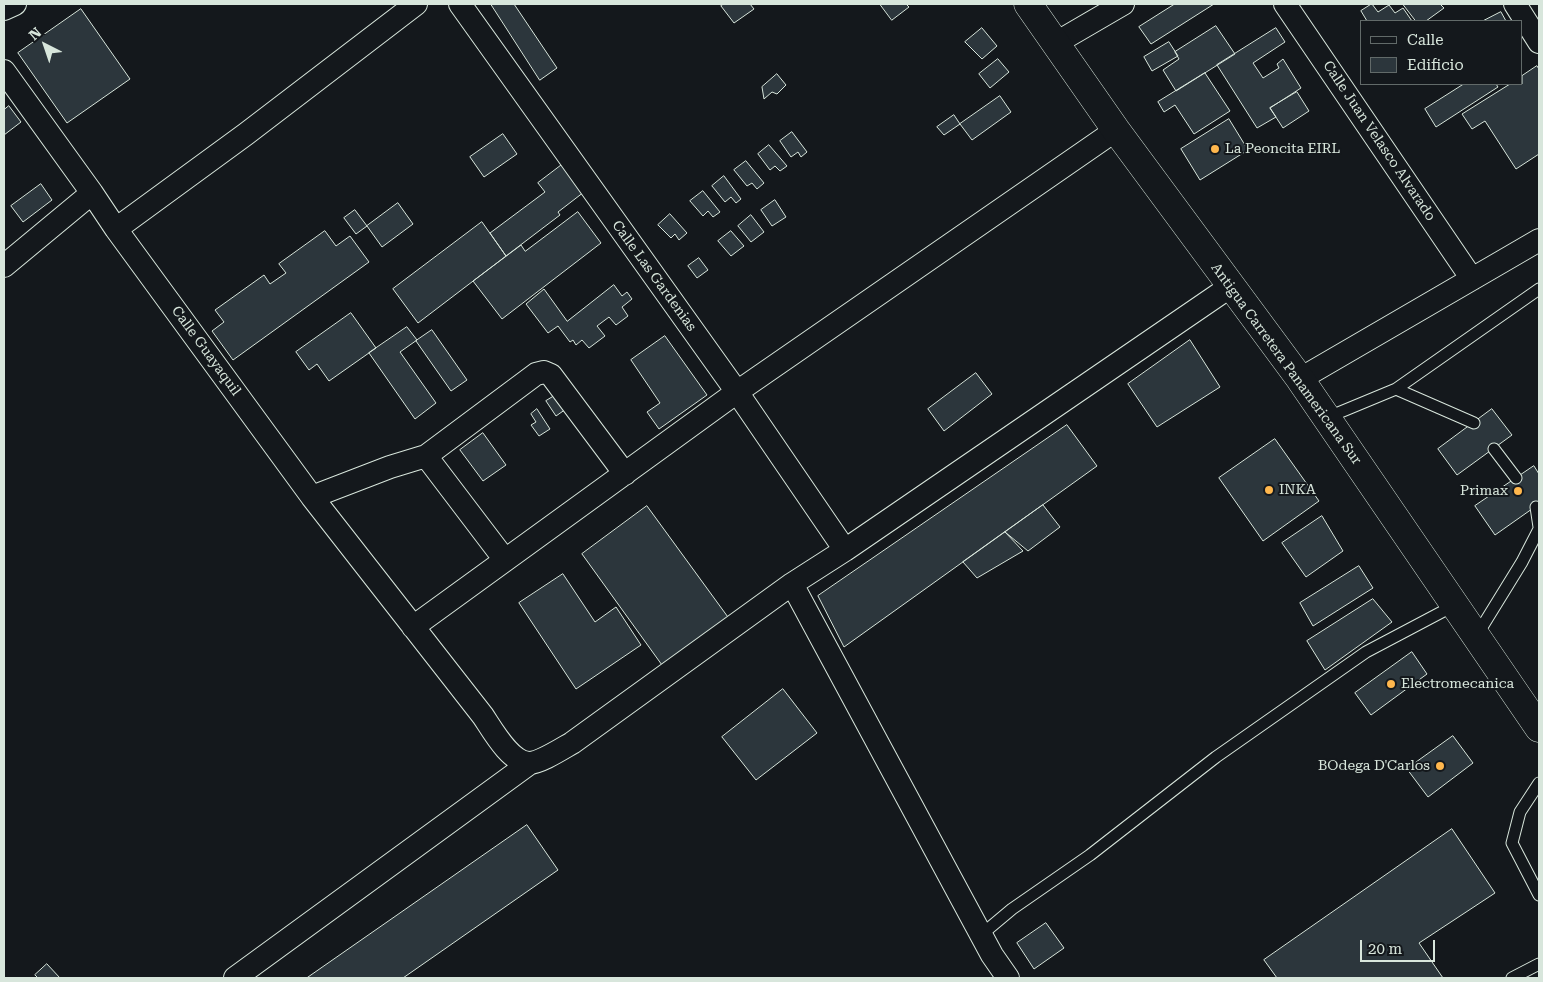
<!DOCTYPE html>
<style>
body{margin:0}
#map{position:relative;width:1543px;height:982px;overflow:hidden;background:#14181c;font-family:"Roboto Serif",serif}
canvas{display:block}
.frame{position:absolute;inset:0;border:5px solid #d8e6dc;pointer-events:none}
.legend{position:absolute;left:1360px;top:20px;width:162px;height:65px;box-sizing:border-box;background:#14181c;border:1px solid #626a69;margin:0;padding:6px 9px;list-style:none;font-size:15px;color:#d8e6dc}
.legend li{display:flex;align-items:center;gap:10px;height:25px}
.legend b{width:25px;border:1px solid #626a69}
.north{position:absolute;left:20px;top:20px;width:50px;height:50px;-webkit-text-stroke:4px #14181c;paint-order:stroke;rotate:319deg;font-size:14px;font-weight:700;line-height:20px;text-align:center;color:#d8e6dc}
.north::after{content:'';display:block;margin:auto;width:18px;height:22px;background:#d8e6dc;clip-path:polygon(50% 0,100% 100%,50% 72%,0 100%)}
.scale{position:absolute;left:1360px;top:940px;width:75px;height:22px;box-sizing:border-box;border:2px solid #d8e6dc;border-top:0;padding-left:6px;font-size:15px;line-height:18px;white-space:nowrap;color:#d8e6dc;-webkit-text-stroke:4px #14181c;paint-order:stroke}
</style>
<div id="map">
<canvas width="1543" height="982"></canvas>
<div class="frame"></div>
<ul class="legend">
<li><b style="height:6px;background:#14181c"></b>Calle</li>
<li><b style="height:14px;background:#2c363c"></b>Edificio</li>
</ul>
<div class="north">N</div>
<div class="scale">20 m</div>
</div>
<script>
const c = document.querySelector('canvas').getContext('2d');
c.lineJoin = 'round';
function fillPath(path, color) { c.fillStyle = color; c.fill(path, 'evenodd'); }
function trace(path, color, width, dash) { c.strokeStyle = color; c.lineWidth = width; c.lineCap = dash ? 'butt' : 'round'; c.setLineDash(dash || []); c.stroke(path); }
function drawText(font, color, halo, rows, align = 'center') {
  c.font = font + ' "Roboto Serif",serif'; c.lineWidth = 4; c.setLineDash([]); c.textBaseline = 'middle'; c.strokeStyle = halo; c.fillStyle = color; for (const [text, x, y, turn = 0] of rows) {
    c.save(); c.translate(x, y); c.rotate((+turn || 0) * Math.PI / 180); c.textAlign = isNaN(turn) ? turn : align; if (halo) c.strokeText(text, 0, 0); c.fillText(text, 0, 0); c.restore();
  }
}
const building = new Path2D(`
 M 491,4 L 514,4 L 557,68 L 540,80 Z
 M 724,4 L 750,4 L 754,9 L 734,23 L 721,6 Z
 M 880,4 L 906,4 L 909,7 L 892,20 Z
 M 1175,4 L 1214,4 L 1151,44 L 1139,27 Z
 M 1372,4 L 1378,12 L 1389,5 L 1395,13 L 1403,8 L 1412,21 L 1367,21 L 1361,11 Z
 M 1403,4 L 1440,4 L 1444,8 L 1426,21 L 1416,21 Z
 M 81,9 L 130,79 L 67,123 L 18,53 Z
 M 1501,12 L 1506,21 L 1483,21 Z
 M 1216,26 L 1235,54 L 1176,91 L 1163,70 L 1179,59 L 1175,52 Z
 M 982,28 L 997,46 L 982,59 L 965,42 Z
 M 1276,28 L 1285,42 L 1253,63 L 1263,78 L 1279,68 L 1277,64 L 1283,59 L 1301,88 L 1270,108 L 1276,117 L 1257,128 L 1217,65 Z
 M 1169,42 L 1178,56 L 1152,71 L 1144,57 Z
 M 998,59 L 1009,72 L 990,88 L 979,74 Z
 M 1537,66 L 1539,69 L 1539,154 L 1516,169 L 1485,121 L 1472,129 L 1462,114 L 1510,84 L 1522,84 L 1522,76 Z
 M 1205,73 L 1230,111 L 1194,134 L 1175,105 L 1164,112 L 1158,102 Z
 M 777,74 L 786,85 L 777,94 L 772,92 L 764,99 L 762,87 Z
 M 1464,84 L 1496,84 L 1498,87 L 1436,127 L 1425,109 Z
 M 1297,92 L 1309,111 L 1283,128 L 1270,108 Z
 M 1000,96 L 1011,112 L 972,140 L 960,124 Z
 M 9,106 L 21,122 L 4,135 L 4,110 Z
 M 954,115 L 960,124 L 944,135 L 937,127 Z
 M 1229,119 L 1248,150 L 1200,180 L 1181,149 Z
 M 792,132 L 807,152 L 801,157 L 798,152 L 791,157 L 780,141 Z
 M 503,134 L 517,154 L 484,177 L 470,157 Z
 M 769,145 L 787,166 L 780,171 L 775,166 L 770,170 L 758,154 Z
 M 746,161 L 764,183 L 757,189 L 752,183 L 747,186 L 734,170 Z
 M 563,164 L 584,192 L 558,212 L 560,215 L 506,256 L 490,233 L 545,192 L 538,183 Z
 M 724,176 L 741,199 L 736,203 L 731,197 L 725,202 L 712,186 Z
 M 41,184 L 52,200 L 23,222 L 11,206 Z
 M 703,191 L 720,212 L 713,217 L 708,211 L 703,216 L 690,201 Z
 M 775,200 L 786,217 L 772,226 L 761,210 Z
 M 398,203 L 413,224 L 382,247 L 367,226 Z
 M 355,210 L 367,226 L 356,234 L 344,218 Z
 M 578,212 L 601,243 L 502,319 L 473,281 L 521,245 L 525,251 Z
 M 670,214 L 687,233 L 679,240 L 675,234 L 671,238 L 658,225 Z
 M 751,215 L 764,232 L 751,242 L 738,226 Z
 M 482,222 L 506,256 L 418,323 L 393,289 Z
 M 325,231 L 336,246 L 350,236 L 369,262 L 233,360 L 212,331 L 224,322 L 215,310 L 264,275 L 270,284 L 286,273 L 279,264 Z
 M 731,231 L 744,246 L 731,256 L 718,241 Z
 M 699,258 L 708,270 L 697,278 L 688,266 Z
 M 614,285 L 622,296 L 627,292 L 632,299 L 622,307 L 628,316 L 616,325 L 609,317 L 597,326 L 605,336 L 589,348 L 582,340 L 576,345 L 573,340 L 570,342 L 558,326 L 548,333 L 526,304 L 544,289 L 567,321 Z
 M 351,313 L 376,348 L 329,381 L 317,364 L 309,370 L 296,352 Z
 M 407,327 L 417,340 L 400,352 L 436,403 L 415,419 L 369,353 Z
 M 432,330 L 467,380 L 451,391 L 416,341 Z
 M 665,336 L 707,395 L 659,429 L 647,412 L 660,403 L 631,360 Z
 M 1190,340 L 1220,387 L 1157,427 L 1128,384 Z
 M 976,373 L 992,394 L 944,431 L 928,409 Z
 M 556,395 L 566,409 L 556,416 L 546,401 Z
 M 537,409 L 550,429 L 539,436 L 531,425 L 536,422 L 531,414 Z
 M 1492,409 L 1512,435 L 1457,475 L 1438,449 Z
 M 1067,425 L 1097,466 L 844,647 L 818,596 Z
 M 483,433 L 506,465 L 483,481 L 460,450 Z
 M 1275,439 L 1319,501 L 1263,541 L 1219,478 Z
 M 1534,466 L 1539,474 L 1539,504 L 1495,535 L 1475,506 Z
 M 1043,505 L 1060,527 L 1028,551 L 1005,532 Z
 M 647,506 L 733,624 L 667,672 L 582,554 Z
 M 1322,516 L 1343,551 L 1306,577 L 1282,543 Z
 M 1005,532 L 1023,551 L 977,578 L 963,562 Z
 M 1359,566 L 1373,588 L 1313,626 L 1300,603 Z
 M 563,574 L 595,622 L 616,607 L 641,645 L 576,689 L 519,603 Z
 M 1373,599 L 1392,622 L 1325,670 L 1307,641 Z
 M 1412,652 L 1427,674 L 1371,715 L 1355,693 Z
 M 783,689 L 817,733 L 756,780 L 722,737 Z
 M 1453,736 L 1473,763 L 1428,797 L 1407,769 Z
 M 527,825 L 558,870 L 403,978 L 307,978 Z
 M 1452,829 L 1495,893 L 1419,943 L 1443,978 L 1277,978 L 1264,960 Z
 M 1046,923 L 1064,948 L 1034,969 L 1017,943 Z
 M 47,964 L 60,978 L 38,978 L 35,975 Z`);
fillPath(building, '#2c363c');
trace(building, '#d8e6dc', 1);
const service = new Path2D(`
 M 1396,389 L 1474,423
 M 1326,418 L 1396,389 L 1539,289
 M 1494,449 L 1516,478
 M 1536,507 L 1539,527
 M 1477,635 L 1522,562 L 1539,529
 M 1539,783 L 1520,812 L 1512,843 L 1539,895
 M 981,935 L 1012,909 L 1090,855 L 1216,757 L 1366,652 L 1455,605
 M 1512,978 L 1539,964`);
const minor = new Path2D(`
 M 460,4 L 737,392 L 845,550
 M 1285,4 L 1472,279
 M 1515,4 L 1539,42
 M 4,9 L 15,4
 M 1056,43 L 1123,4
 M 4,71 L 92,193 L 116,229 L 312,497 L 483,716 C 493,731 510,762 529,763 C 540,763 563,748 572,743 L 792,584 L 845,550 L 1231,286
 M 116,229 L 246,134 L 416,4
 M 4,266 L 92,193
 M 1300,379 L 1539,240
 M 426,456 L 505,560
 M 312,497 L 390,467 L 426,456 L 536,374 L 544,372 L 551,375 L 625,474
 M 792,584 L 992,955 L 1008,978
 M 413,627 L 737,392 L 1116,130
 M 235,978 L 530,763`);
const trunk = new Path2D(`
 M 1028,4 L 1116,130 L 1300,379 L 1539,728`);
trace(service, '#d8e6dc', 13);
trace(minor, '#d8e6dc', 24);
trace(trunk, '#d8e6dc', 29);
trace(service, '#14181c', 11);
trace(minor, '#14181c', 22);
trace(trunk, '#14181c', 28);
for (const [x, y, r, color] of [
 [1215,149,5,"#ffb74d"],
 [1269,490,5,"#ffb74d"],
 [1518,491,5,"#ffb74d"],
 [1391,684,5,"#ffb74d"],
 [1440,766,5,"#ffb74d"]
]) { const dot = new Path2D(); dot.arc(x, y, r, 0, 2 * Math.PI); c.fillStyle = color; c.fill(dot); trace(dot, '#14181c', 2); }
drawText('14px', '#d8e6dc', '#14181c', [
 ["Calle Juan Velasco Alvarado",1379,141,56],
 ["Calle Las Gardenias",654,276,54],
 ["Calle Guayaquil",206,351,54],
 ["Antigua Carretera Panamericana Sur",1286,364,54]
]);
drawText('14px', '#d8e6dc', '#14181c', [
 ["La Peoncita EIRL",1225,149],
 ["INKA",1279,490],
 ["Primax",1508,491,"right"],
 ["Electromecanica",1401,684],
 ["BOdega D'Carlos",1430,766,"right"]
], 'left');
</script>
